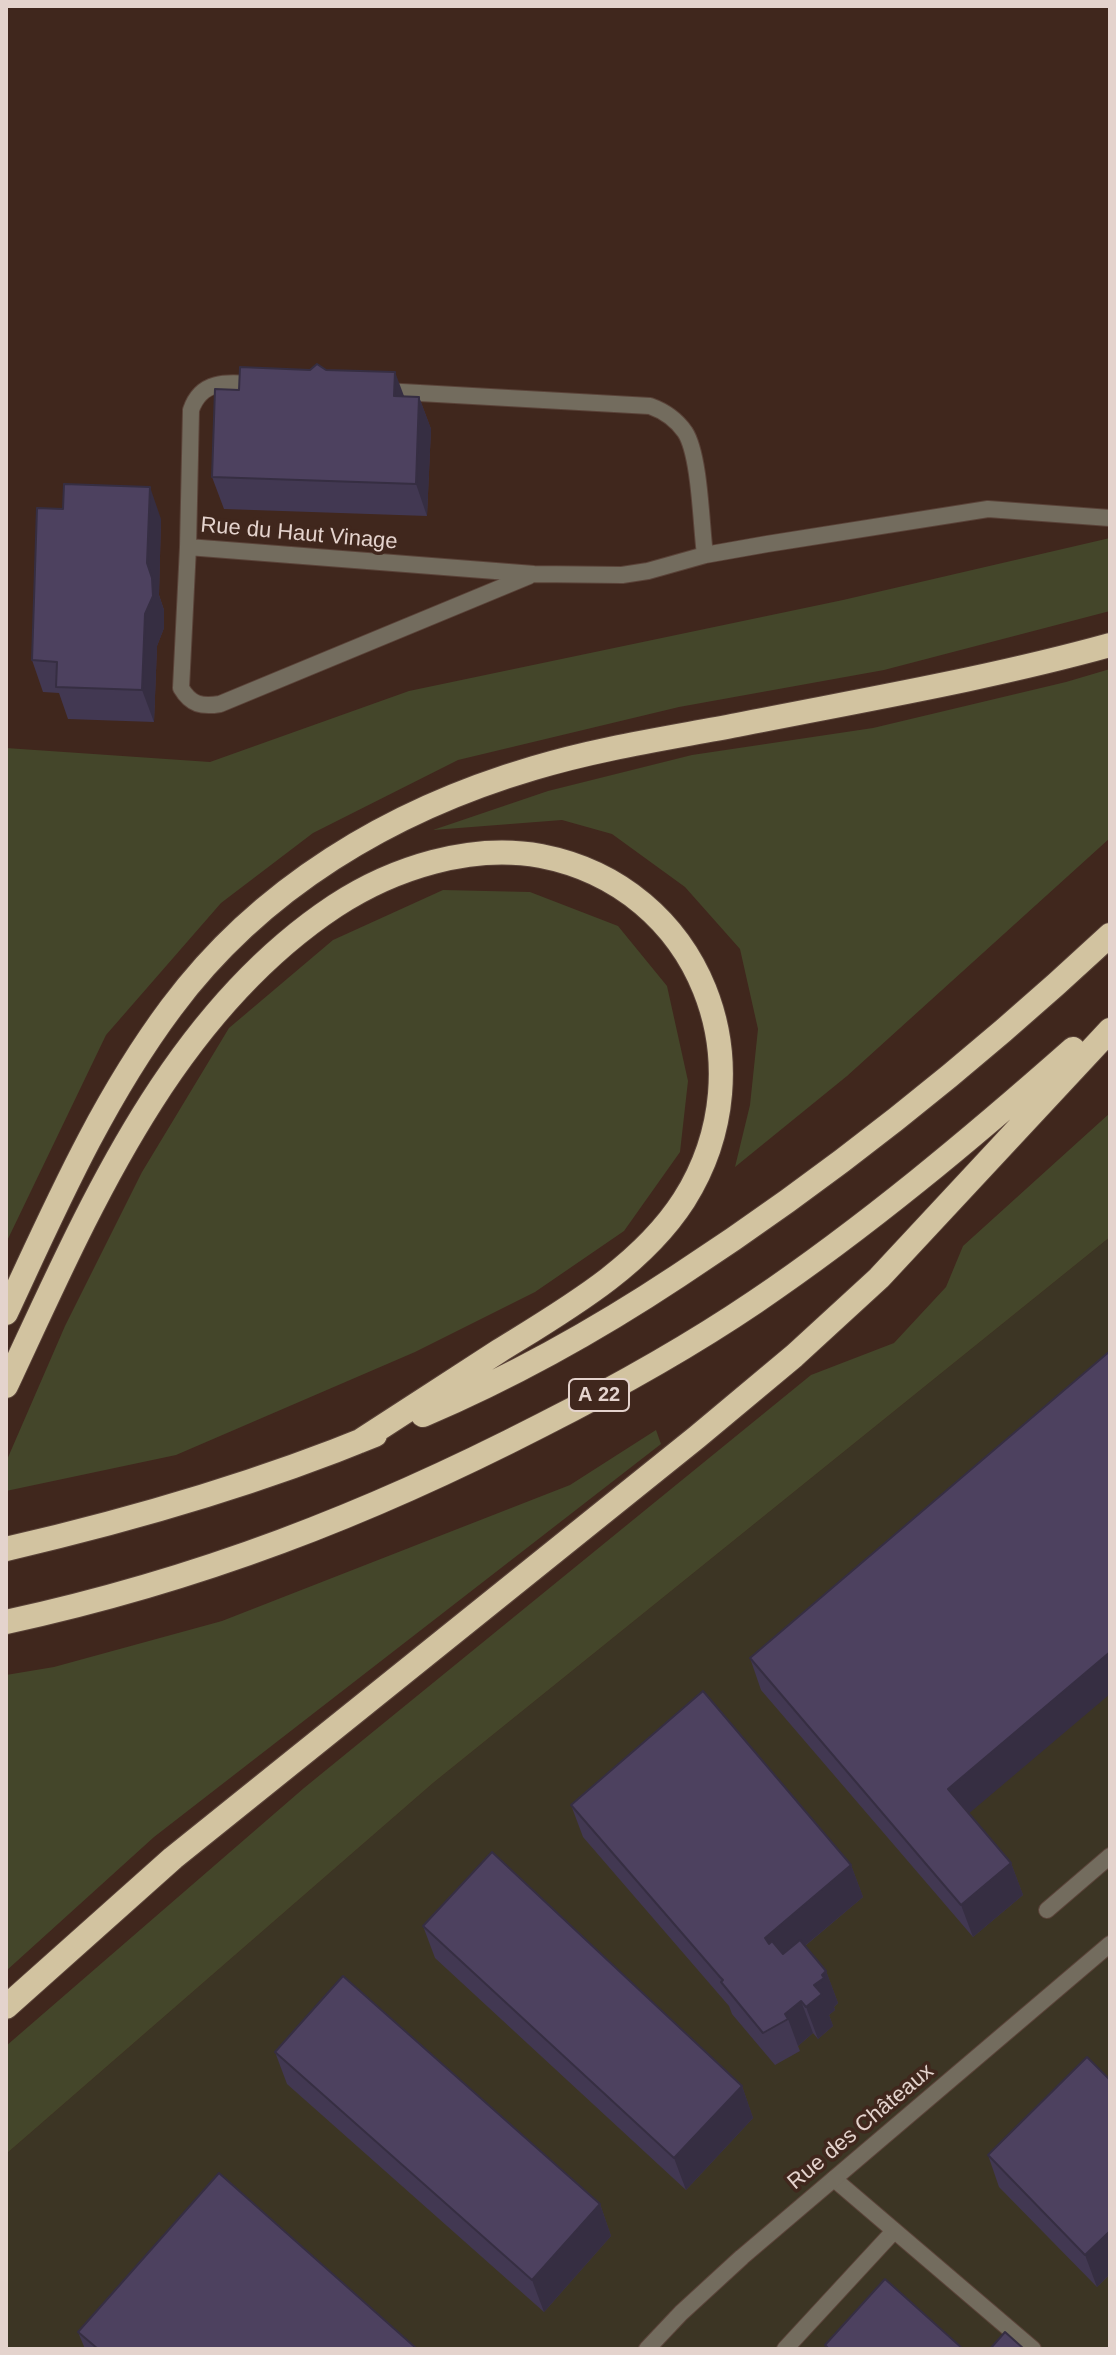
<!DOCTYPE html>
<meta charset="utf-8">
<style>
body{margin:0}
#map{position:relative;width:1116px;height:2355px;overflow:hidden;background:#40271d;font-family:Arial,sans-serif}
canvas{display:block}
.frame{position:absolute;inset:0;border:8px solid #e4d3cd;pointer-events:none}
</style>
<div id="map">
<canvas width="1116" height="2355"></canvas>
<div class="frame"></div>
</div>
<script>
const c = document.querySelector('canvas').getContext('2d');
c.lineJoin = 'round';
function fillPath(path, color) { c.fillStyle = color; c.fill(path, 'evenodd'); }
function trace(path, color, width, dash) { c.strokeStyle = color; c.lineWidth = width; c.lineCap = dash ? 'butt' : 'round'; c.setLineDash(dash || []); c.stroke(path); }
function drawText(font, color, halo, rows, align = 'center') {
  c.font = font + ' Arial,sans-serif'; c.lineWidth = 7; c.setLineDash([]); c.textBaseline = 'middle'; c.strokeStyle = halo; c.fillStyle = color; for (const [text, x, y, turn = 0] of rows) {
    c.save(); c.translate(x, y); c.rotate((+turn || 0) * Math.PI / 180); c.textAlign = isNaN(turn) ? turn : align; if (halo) c.strokeText(text, 0, 0); c.fillText(text, 0, 0); c.restore();
  }
}
fillPath(new Path2D(`
 M 1110,1237 L 1110,2349 L 6,2349 L 6,2154 L 433,1783 Z`), '#3c3524');
fillPath(new Path2D(`
 M 1110,538 L 1110,611 L 884,670 L 679,707 L 458,760 L 313,833 L 221,903 L 106,1035 L 6,1243 L 6,748 L 210,762 L 409,691 L 843,600 Z
 M 1110,669 L 1110,838 L 847,1076 L 735,1167 L 750,1105 L 758,1029 L 740,949 L 685,887 L 612,834 L 562,820 L 433,830 L 548,791 L 692,755 L 873,728 L 1066,682 Z
 M 443,890 L 530,892 L 618,926 L 667,986 L 688,1081 L 680,1152 L 624,1231 L 535,1292 L 415,1352 L 176,1455 L 6,1491 L 6,1462 L 65,1326 L 142,1172 L 229,1028 L 333,940 Z
 M 1110,1113 L 1110,1237 L 433,1783 L 6,2154 L 6,2046 L 304,1788 L 811,1375 L 894,1343 L 946,1287 L 963,1246 Z
 M 656,1430 L 661,1444 L 154,1837 L 6,1971 L 6,1675 L 54,1667 L 222,1621 L 570,1485 Z`), '#44462a');
const lane = new Path2D(`
 M 1047,1910 L 1110,1856
 M 834,2179 L 1033,2349
 M 785,2349 L 894,2231`);
const street = new Path2D(`
 M 261,385 C 232,383 202,377 191,410 L 188,547 L 534,574 L 622,575 L 648,571 L 705,555 L 767,544 L 988,509 L 1110,518
 M 384,391 L 650,406 C 664,411 676,419 685,432 C 700,455 701,525 705,555
 M 188,547 L 181,688 C 191,705 202,707 220,704 L 529,576
 M 647,2349 L 681,2313 L 742,2257 L 1110,1944`);
const highway = new Path2D(`
 M 6,1313 C 55,1208 101,1102 171,1008 C 260,888 391,810 534,768 C 600,748 669,738 737,725 C 862,700 987,679 1110,645
 M 6,1386 C 88,1211 169,1016 335,906 C 393,868 471,843 541,856 C 701,887 769,1065 684,1200 C 641,1267 565,1310 499,1351 C 453,1381 406,1411 360,1441
 M 423,1415 C 512,1377 598,1329 678,1276 C 833,1175 975,1061 1110,935
 M 6,1549 C 131,1520 256,1484 375,1435
 M 6,1622 C 199,1580 367,1515 542,1425 C 615,1388 687,1348 755,1302 C 867,1226 971,1139 1073,1049
 M 6,2007 L 173,1858 L 697,1437 L 794,1356 L 879,1278 L 1110,1030`);
trace(lane, '#5a4339', 18);
trace(street, '#5a4339', 18);
trace(highway, '#5a4339', 26);
trace(lane, '#736c5e', 16);
trace(street, '#736c5e', 16);
trace(highway, '#d2c3a0', 24);
fillPath(new Path2D(`
 M 326,370 L 404,396 L 419,397 L 431,429 L 427,516 L 224,509 L 212,477 L 239,390 Z
 M 161,519 L 159,595 L 164,610 L 164,628 L 157,646 L 154,722 L 68,719 L 59,693 L 43,692 L 32,660 Z
 M 750,1658 L 969,1813 L 1011,1863 L 1023,1895 L 973,1937 L 761,1690 Z
 M 571,1805 L 851,1865 L 863,1897 L 805,1946 L 826,1971 L 838,2003 L 834,2007 L 835,2010 L 829,2015 L 833,2026 L 818,2039 L 813,2033 L 798,2046 L 800,2051 L 775,2065 L 732,2014 L 729,2006 L 583,1837 Z
 M 423,1926 L 742,2086 L 753,2118 L 686,2190 L 435,1958 Z
 M 275,2052 L 600,2204 L 611,2236 L 544,2312 L 287,2084 Z
 M 1110,2080 L 1110,2274 L 1097,2287 L 999,2187 L 988,2155 Z
 M 78,2332 L 417,2349 L 85,2349 Z`), '#423852');
fillPath(new Path2D(`
 M 395,372 L 407,404 L 394,396 Z
 M 419,397 L 431,429 L 427,516 L 416,484 Z
 M 150,487 L 161,519 L 159,595 L 164,610 L 164,628 L 157,646 L 154,722 L 142,690 Z
 M 1110,1652 L 1110,1694 L 960,1821 L 948,1789 Z
 M 1011,1863 L 1023,1895 L 973,1937 L 961,1905 Z
 M 851,1865 L 863,1897 L 776,1970 L 765,1938 Z
 M 826,1971 L 838,2003 L 834,2007 L 835,2010 L 829,2015 L 833,2026 L 818,2039 L 806,2007 L 814,1985 Z
 M 801,2001 L 813,2033 L 798,2046 L 788,2019 L 785,2014 Z
 M 742,2086 L 753,2118 L 686,2190 L 674,2158 Z
 M 600,2204 L 611,2236 L 544,2312 L 532,2280 Z
 M 1110,2231 L 1110,2274 L 1097,2287 L 1085,2255 Z`), '#362e42');
const building = new Path2D(`
 M 317,364 L 326,370 L 395,372 L 394,396 L 419,397 L 416,484 L 212,477 L 215,389 L 239,390 L 240,367 L 310,370 Z
 M 64,484 L 150,487 L 147,563 L 152,578 L 153,596 L 145,614 L 142,690 L 56,687 L 57,662 L 32,660 L 37,508 L 63,509 Z
 M 1110,1351 L 1110,1652 L 948,1789 L 1011,1863 L 961,1905 L 750,1658 Z
 M 703,1691 L 851,1865 L 765,1938 L 769,1944 L 772,1941 L 783,1954 L 800,1940 L 826,1971 L 822,1975 L 824,1978 L 814,1985 L 822,1994 L 806,2007 L 801,2001 L 785,2014 L 788,2019 L 763,2033 L 721,1982 L 723,1980 L 720,1977 L 571,1805 Z
 M 492,1852 L 742,2086 L 674,2158 L 423,1926 Z
 M 343,1976 L 600,2204 L 532,2280 L 275,2052 Z
 M 1087,2057 L 1110,2080 L 1110,2231 L 1085,2255 L 988,2155 Z
 M 219,2173 L 417,2349 L 98,2349 L 78,2332 Z
 M 885,2279 L 963,2349 L 829,2349 L 825,2345 Z
 M 1005,2332 L 1024,2349 L 990,2349 Z`);
fillPath(building, '#4d415f');
trace(building, '#362e42', 2);
for (const [x, y, w] of [
 [599,1395,60]
]) { const box = new Path2D(); box.roundRect(x - w / 2, y - 16, w, 32, 6); c.fillStyle = '#40271d'; c.fill(box); trace(box, '#e4d3cd', 2); }
drawText('bold 20px', '#e4d3cd', null, [
 ["A 22",599,1395]
]);
drawText('22px', '#e4d3cd', '#40271d', [
 ["Rue du Haut Vinage",299,534,5],
 ["Rue des Châteaux",861,2127,-40]
]);
</script>
